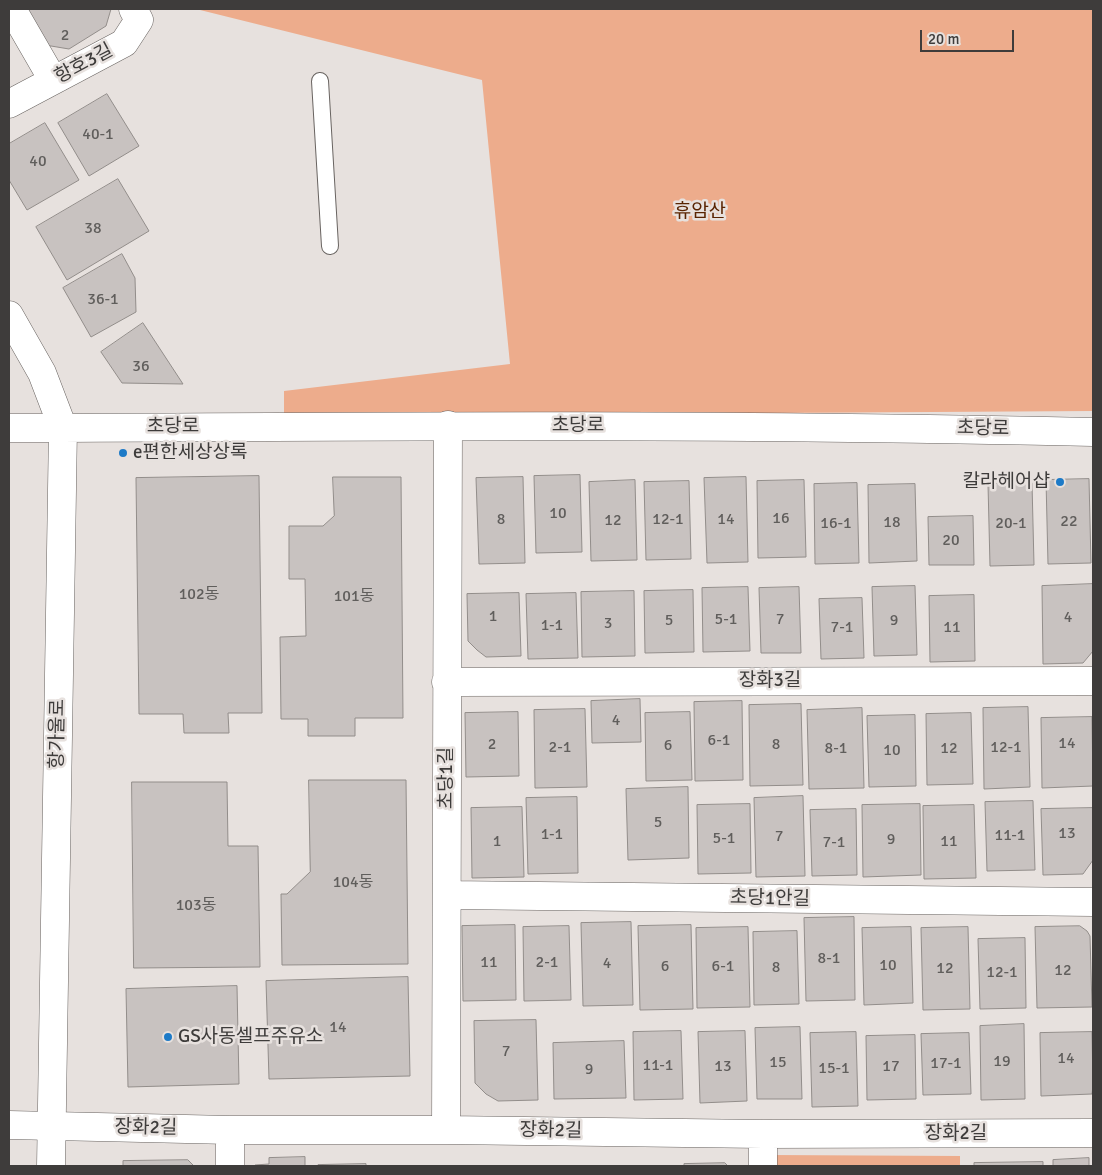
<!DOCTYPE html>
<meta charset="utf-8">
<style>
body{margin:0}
#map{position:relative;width:1102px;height:1175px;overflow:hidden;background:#e7e1de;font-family:Signika,sans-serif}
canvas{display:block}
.frame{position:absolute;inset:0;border:10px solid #3e3c3b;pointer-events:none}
.scale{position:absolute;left:920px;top:30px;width:94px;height:22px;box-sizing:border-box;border:2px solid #3e3c3b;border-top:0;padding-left:6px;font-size:15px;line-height:18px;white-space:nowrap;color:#3e3c3b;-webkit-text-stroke:4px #e7e1de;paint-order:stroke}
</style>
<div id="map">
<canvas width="1102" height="1175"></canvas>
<div class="frame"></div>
<div class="scale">20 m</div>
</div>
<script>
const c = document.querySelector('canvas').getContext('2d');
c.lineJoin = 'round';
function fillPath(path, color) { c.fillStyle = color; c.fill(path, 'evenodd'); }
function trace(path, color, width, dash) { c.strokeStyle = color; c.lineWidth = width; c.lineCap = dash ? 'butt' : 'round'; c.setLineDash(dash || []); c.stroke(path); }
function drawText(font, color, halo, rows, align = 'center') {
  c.font = font + ' Signika,"Noto Sans KR",sans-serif'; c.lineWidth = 5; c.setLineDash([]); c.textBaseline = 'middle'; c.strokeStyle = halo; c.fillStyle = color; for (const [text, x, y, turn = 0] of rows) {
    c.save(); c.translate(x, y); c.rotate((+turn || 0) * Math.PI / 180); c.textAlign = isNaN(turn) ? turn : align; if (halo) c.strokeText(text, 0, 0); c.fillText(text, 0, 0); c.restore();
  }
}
fillPath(new Path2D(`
 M 196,9 L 1093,9 L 1093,411 L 284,416 L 284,391 L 510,364 L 482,80 Z
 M 771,1155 L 960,1156 L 960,1166 L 771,1166 Z`), '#edac8c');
const building = new Path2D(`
 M 24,9 L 111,9 L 106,26 L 69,49 L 45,45 Z
 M 107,94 L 139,146 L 89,176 L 58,123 Z
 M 45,123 L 79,180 L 27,210 L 9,180 L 9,144 Z
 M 118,179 L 149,231 L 67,280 L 36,227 Z
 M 122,254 L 135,278 L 136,312 L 91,337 L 63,288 Z
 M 143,323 L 183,384 L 122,383 L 101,352 Z
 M 580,475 L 582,552 L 536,553 L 534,476 Z
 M 259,476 L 262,713 L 228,713 L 229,733 L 184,733 L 183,714 L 139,714 L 136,478 Z
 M 333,477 L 401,477 L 403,718 L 355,718 L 355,736 L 308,736 L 308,719 L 281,719 L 280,637 L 306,636 L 305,579 L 289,579 L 289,526 L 323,526 L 334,516 Z
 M 523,477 L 525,563 L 479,564 L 476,478 Z
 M 746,477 L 748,562 L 707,563 L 704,478 Z
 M 1089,479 L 1091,563 L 1048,564 L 1046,480 Z
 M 635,480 L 637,560 L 591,561 L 589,482 Z
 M 804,480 L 806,557 L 758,558 L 757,481 Z
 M 689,481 L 691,559 L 646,560 L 644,482 Z
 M 857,483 L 859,563 L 815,564 L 814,484 Z
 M 1032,483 L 1034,565 L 990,566 L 988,484 Z
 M 915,484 L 917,561 L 869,563 L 868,485 Z
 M 973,516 L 974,565 L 929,565 L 928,517 Z
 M 1093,584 L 1093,651 L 1083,663 L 1043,664 L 1042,586 Z
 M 915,586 L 917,655 L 874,656 L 872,587 Z
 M 748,587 L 750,651 L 703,652 L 702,588 Z
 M 799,587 L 801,653 L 761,653 L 759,588 Z
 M 693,590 L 694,652 L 645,653 L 644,591 Z
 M 634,591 L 635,656 L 582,657 L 581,592 Z
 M 519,593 L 521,656 L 486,657 L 477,650 L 468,641 L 467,594 Z
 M 576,593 L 578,658 L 528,659 L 526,594 Z
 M 974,595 L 975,661 L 930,662 L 929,596 Z
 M 862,598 L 864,658 L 821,659 L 819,599 Z
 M 640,699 L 641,742 L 592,743 L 591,701 Z
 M 742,701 L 743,780 L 695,781 L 694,702 Z
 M 801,704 L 803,785 L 750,786 L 749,705 Z
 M 1028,707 L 1030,787 L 984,789 L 983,708 Z
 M 862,708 L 864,788 L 809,789 L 807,710 Z
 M 585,709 L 587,787 L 535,788 L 534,710 Z
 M 518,712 L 519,776 L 466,777 L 465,713 Z
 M 690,712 L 692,780 L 646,781 L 645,713 Z
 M 971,713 L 973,784 L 927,785 L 926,714 Z
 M 915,715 L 916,786 L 869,787 L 867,716 Z
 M 1092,717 L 1093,786 L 1042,788 L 1041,718 Z
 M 309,780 L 406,780 L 408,964 L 282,965 L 281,894 L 287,894 L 310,872 Z
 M 132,782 L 227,782 L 228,846 L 258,846 L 260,967 L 134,968 Z
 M 688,787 L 689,858 L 628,860 L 626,789 Z
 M 803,796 L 805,876 L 756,877 L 754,798 Z
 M 577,797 L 578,873 L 528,874 L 526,798 Z
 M 1033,801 L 1035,870 L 987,871 L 985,802 Z
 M 750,804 L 751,873 L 698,874 L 697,805 Z
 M 920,804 L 921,875 L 863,877 L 862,805 Z
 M 974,805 L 976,878 L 924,879 L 923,806 Z
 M 522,807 L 524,877 L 472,878 L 471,808 Z
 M 1093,808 L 1093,860 L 1083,874 L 1043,875 L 1041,809 Z
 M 856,809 L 857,875 L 812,876 L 810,810 Z
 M 854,917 L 855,1000 L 806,1001 L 804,918 Z
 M 631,922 L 633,1005 L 583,1006 L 581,923 Z
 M 515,925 L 516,1000 L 463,1001 L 462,926 Z
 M 691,925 L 693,1009 L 640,1010 L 638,926 Z
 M 569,926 L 571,1000 L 524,1001 L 523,927 Z
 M 1080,926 L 1087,931 L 1090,936 L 1092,1007 L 1037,1008 L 1035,927 Z
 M 748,927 L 750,1007 L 697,1008 L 696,928 Z
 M 911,927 L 913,1003 L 864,1005 L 862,928 Z
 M 968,927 L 970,1009 L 923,1010 L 921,928 Z
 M 797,931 L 799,1004 L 754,1005 L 753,932 Z
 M 1025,938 L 1026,1008 L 980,1009 L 978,939 Z
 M 408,977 L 410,1076 L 269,1079 L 266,981 Z
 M 237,986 L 239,1084 L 128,1087 L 126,989 Z
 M 536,1020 L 538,1100 L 498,1101 L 486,1094 L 475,1083 L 474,1021 Z
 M 1024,1024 L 1025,1099 L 981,1100 L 980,1026 Z
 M 800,1027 L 802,1099 L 757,1099 L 755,1028 Z
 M 681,1031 L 683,1099 L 634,1100 L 633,1032 Z
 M 745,1031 L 747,1101 L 700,1103 L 698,1032 Z
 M 856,1032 L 858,1106 L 812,1107 L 810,1033 Z
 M 1092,1032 L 1093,1086 L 1092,1094 L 1041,1096 L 1040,1033 Z
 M 969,1033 L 971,1094 L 923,1095 L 921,1034 Z
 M 915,1035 L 916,1099 L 867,1100 L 866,1036 Z
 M 624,1041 L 626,1098 L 554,1099 L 553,1043 Z
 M 305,1157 L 305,1166 L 255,1166 L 255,1165 L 269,1164 L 269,1158 Z
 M 1089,1158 L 1089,1166 L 1053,1166 L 1053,1160 Z
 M 188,1160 L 194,1166 L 123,1166 L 123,1161 Z
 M 1043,1162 L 1043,1166 L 974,1166 L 974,1163 Z
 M 725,1163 L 728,1166 L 684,1166 L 684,1164 Z
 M 366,1164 L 366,1166 L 318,1166 L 318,1165 Z`);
fillPath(building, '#c8c2c0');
trace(building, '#928d8a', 1);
const lane = new Path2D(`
 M 320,81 L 330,246`);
const street = new Path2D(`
 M 12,9 L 53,80
 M 9,104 L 124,43 L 139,20 L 133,9
 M 9,428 L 63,428
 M 446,682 L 1093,681
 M 447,895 L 1093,902
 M 9,1125 L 230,1130 L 446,1130 L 763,1134 L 1093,1133
 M 230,1130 L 230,1166
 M 446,1130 L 448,425
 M 763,1134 L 763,1166`);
const secondary = new Path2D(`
 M 9,315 L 42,373 L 63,428 L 51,1166
 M 63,428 C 406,426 750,424 1093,432`);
trace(lane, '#686360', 18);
trace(street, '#686360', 29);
trace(secondary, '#686360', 29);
trace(lane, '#fff', 16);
trace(street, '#fff', 28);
trace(secondary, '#fff', 28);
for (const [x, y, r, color] of [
 [123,453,5,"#1d7ac7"],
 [1060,482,5,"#1d7ac7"],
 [168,1037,5,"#1d7ac7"]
]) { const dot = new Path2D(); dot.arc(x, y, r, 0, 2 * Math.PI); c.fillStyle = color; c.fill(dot); trace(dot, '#e7e1de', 2); }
drawText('16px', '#605e5c', null, [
 ["2",65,36],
 ["40-1",98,135],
 ["40",38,162],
 ["38",93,229],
 ["36-1",103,300],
 ["36",141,367],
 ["10",558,514],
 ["16",781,519],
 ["8",501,520],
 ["12-1",668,520],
 ["14",726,520],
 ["12",613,521],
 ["22",1069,522],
 ["18",892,523],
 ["16-1",836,524],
 ["20-1",1011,524],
 ["20",951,541],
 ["102동",199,595],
 ["101동",354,597],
 ["1",493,617],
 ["4",1068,618],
 ["5-1",726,620],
 ["7",780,620],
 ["5",669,621],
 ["9",894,621],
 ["3",608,624],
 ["1-1",552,626],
 ["7-1",842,628],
 ["11",952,628],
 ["4",616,721],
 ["6-1",719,741],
 ["14",1067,744],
 ["2",492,745],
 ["8",776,745],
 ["6",668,746],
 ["2-1",560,748],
 ["12-1",1006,748],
 ["8-1",836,749],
 ["12",949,749],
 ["10",892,751],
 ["5",658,823],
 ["13",1067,834],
 ["1-1",552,835],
 ["11-1",1010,836],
 ["7",779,837],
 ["5-1",724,839],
 ["9",891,840],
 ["1",497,842],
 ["11",949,842],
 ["7-1",834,843],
 ["104동",353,883],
 ["103동",196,906],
 ["8-1",829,959],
 ["11",489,963],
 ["2-1",547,963],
 ["4",607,964],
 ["10",888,966],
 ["6",665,967],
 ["6-1",723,967],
 ["8",776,968],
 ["12",945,969],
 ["12",1063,971],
 ["12-1",1002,973],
 ["14",338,1028],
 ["7",506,1052],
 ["14",1066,1059],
 ["19",1002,1062],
 ["15",778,1063],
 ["17-1",946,1064],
 ["11-1",658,1066],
 ["13",723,1067],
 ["17",891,1067],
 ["15-1",834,1069],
 ["9",589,1070]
]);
drawText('19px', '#3e3c3b', '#e7e1de', [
 ["항호3길",84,64,-28],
 ["초당로",578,426],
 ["초당로",173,427],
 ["초당로",983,429,1],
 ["장화3길",770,681],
 ["항가울로",58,734,-89],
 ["초당1길",447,778,-90],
 ["초당1안길",770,899,1],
 ["장화2길",146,1128,1],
 ["장화2길",551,1131,1],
 ["장화2길",956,1134]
]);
drawText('19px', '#592402', '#e7e1de', [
 ["휴암산",700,212]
]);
drawText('19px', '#3e3c3b', '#e7e1de', [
 ["e편한세상상록",133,453],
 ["칼라헤어샵",1050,482,"right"],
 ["GS사동셀프주유소",178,1037]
], 'left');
</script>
